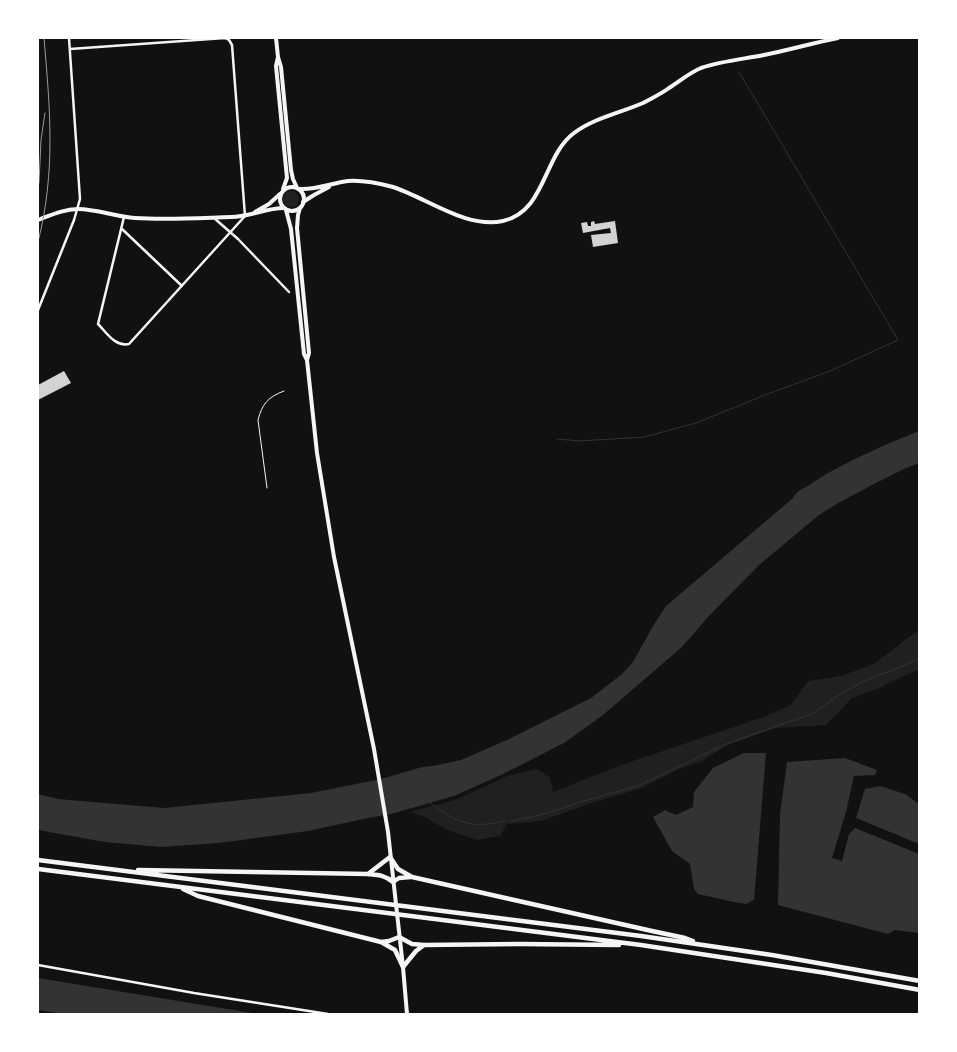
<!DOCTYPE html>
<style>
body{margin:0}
#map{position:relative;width:957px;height:1052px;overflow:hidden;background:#111;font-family:"Noto Sans",sans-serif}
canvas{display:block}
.frame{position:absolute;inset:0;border:39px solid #fff;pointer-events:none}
</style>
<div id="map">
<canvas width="957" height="1052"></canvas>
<div class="frame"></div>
</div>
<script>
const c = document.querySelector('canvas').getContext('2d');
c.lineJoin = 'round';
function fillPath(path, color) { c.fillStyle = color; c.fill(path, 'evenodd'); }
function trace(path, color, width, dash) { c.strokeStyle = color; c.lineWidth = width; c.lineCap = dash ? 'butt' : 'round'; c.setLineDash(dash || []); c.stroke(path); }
fillPath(new Path2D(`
 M283 199a8 8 0 1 1 16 0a8 8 0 1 1-16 0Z
 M 919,630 L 919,670 L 910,673 L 879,688 L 852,698 L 826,725 L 775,728 L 728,745 L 700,762 L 679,769 L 642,788 L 594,802 L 541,821 L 507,824 L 500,836 L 477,840 L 447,830 L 425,817 L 410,812 L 455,800 L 507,776 L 537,769 L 550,778 L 553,792 L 624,764 L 764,717 L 791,705 L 808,681 L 840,676 L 872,665 L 890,652 L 906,639 Z`), '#202020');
fillPath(new Path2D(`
 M 919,431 L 919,463 L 904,469 L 874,484 L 838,503 L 819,515 L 759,565 L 708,617 L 682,647 L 603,715 L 564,743 L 503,774 L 454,796 L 391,814 L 368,818 L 308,831 L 219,843 L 161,847 L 105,842 L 38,830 L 38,794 L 58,799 L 164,808 L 311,793 L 381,779 L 422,767 L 433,766 L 461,760 L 509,739 L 591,698 L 622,674 L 633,662 L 653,626 L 666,606 L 793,498 C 797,490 803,489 811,484 C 817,480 824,475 830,472 C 859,456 889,443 919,431 Z
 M 744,753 L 766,753 L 754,900 L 746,904 L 734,902 L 698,894 L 694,889 L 690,864 L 672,851 L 653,817 L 665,810 L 676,815 L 693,807 L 694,792 L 713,768 Z
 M 845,758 L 877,770 L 875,775 L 854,776 L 846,812 L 832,858 L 842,861 L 849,834 L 855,828 L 919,854 L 919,933 L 895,930 L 888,934 L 778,905 L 780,814 L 787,762 Z
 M 880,786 L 905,794 L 919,804 L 919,844 L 856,818 L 865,789 Z
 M 38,978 L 258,1014 L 64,1014 L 38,1010 Z`), '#333');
trace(new Path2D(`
 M 557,439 L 580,441 L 644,437 L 696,423 L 765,395 L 830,371 L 898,340 L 739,72
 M 430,803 C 446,815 465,827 486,824 C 492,824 499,822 506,821
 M 511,821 L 531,817 L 554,811 L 580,802 L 638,786 L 726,744 L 814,713 L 837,696 L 864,681 L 903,666 L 920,658`), '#333', 1);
fillPath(new Path2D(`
 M 594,221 L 595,224 L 615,221 L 618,243 L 593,247 L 591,235 L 611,233 L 610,228 L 583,233 L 581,223 L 587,222 L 588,226 L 591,226 L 591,222 Z
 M 64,371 L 71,383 L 38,400 L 38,385 Z`), '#d3d3d3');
trace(new Path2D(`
 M 267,488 L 258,420 C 262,404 268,397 284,391`), '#f5f5f5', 1);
trace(new Path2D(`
 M 70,49 L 225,38 L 229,40 L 232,45 L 245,216 L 129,344 C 115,347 107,333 98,324 L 124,217
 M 214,218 L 238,239 L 289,292
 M 122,229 L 182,286
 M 38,310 L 74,220 L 80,199 L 69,38
 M 38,965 L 194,993 L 328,1014`), '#f5f5f5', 2.5);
trace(new Path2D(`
 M 300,189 C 316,190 332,183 348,181 C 363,180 378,183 393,187 C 427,198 466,229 503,221 C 546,211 543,156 574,133 C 594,118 620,113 643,103 C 652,98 661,94 669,88 C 680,81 689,73 701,68 C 721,61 744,59 764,55 C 789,50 813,43 838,38
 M 303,202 L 314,195 L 329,187
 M 255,212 L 269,204 L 280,194
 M 38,220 C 51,215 64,209 78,209 C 97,209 116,217 135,218 C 167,220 199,218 231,217 C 249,217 266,208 284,208`), '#f5f5f5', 4);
trace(new Path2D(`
 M 276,38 L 278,57 L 281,67 L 291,170 L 293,179 L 297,188
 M 278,57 L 276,66 L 287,178 L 283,189
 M280 199a12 12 0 1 1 24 0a12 12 0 1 1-24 0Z
 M 300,208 L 298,215 L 297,228 L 309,353 L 307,360
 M 286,210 L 291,229 L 304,354 L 307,360 L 317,453 L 334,557 L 374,749 L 388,832 L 403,967 L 407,1014`), '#f5f5f5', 4);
trace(new Path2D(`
 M 38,860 L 641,936 L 772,955 L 920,981
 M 38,869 L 641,945 L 826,973 L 920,990
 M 138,870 L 368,874 C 378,875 385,875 393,882 L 399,878 L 411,877
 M 368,874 L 390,857 L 398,869 L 412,877 L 652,931 L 685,938 L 693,941
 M 183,889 L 198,896 L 381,942 L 395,950 L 403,967
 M 381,942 L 389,941 L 399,937 L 412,944 L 424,945 L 519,944 L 619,945
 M 403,967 L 416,951 L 424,945`), '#f5f5f5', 4.5);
trace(new Path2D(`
 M 39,183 L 41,140 L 45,113
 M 38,242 C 56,171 50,109 44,38`), '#9a9a9a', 1);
</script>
